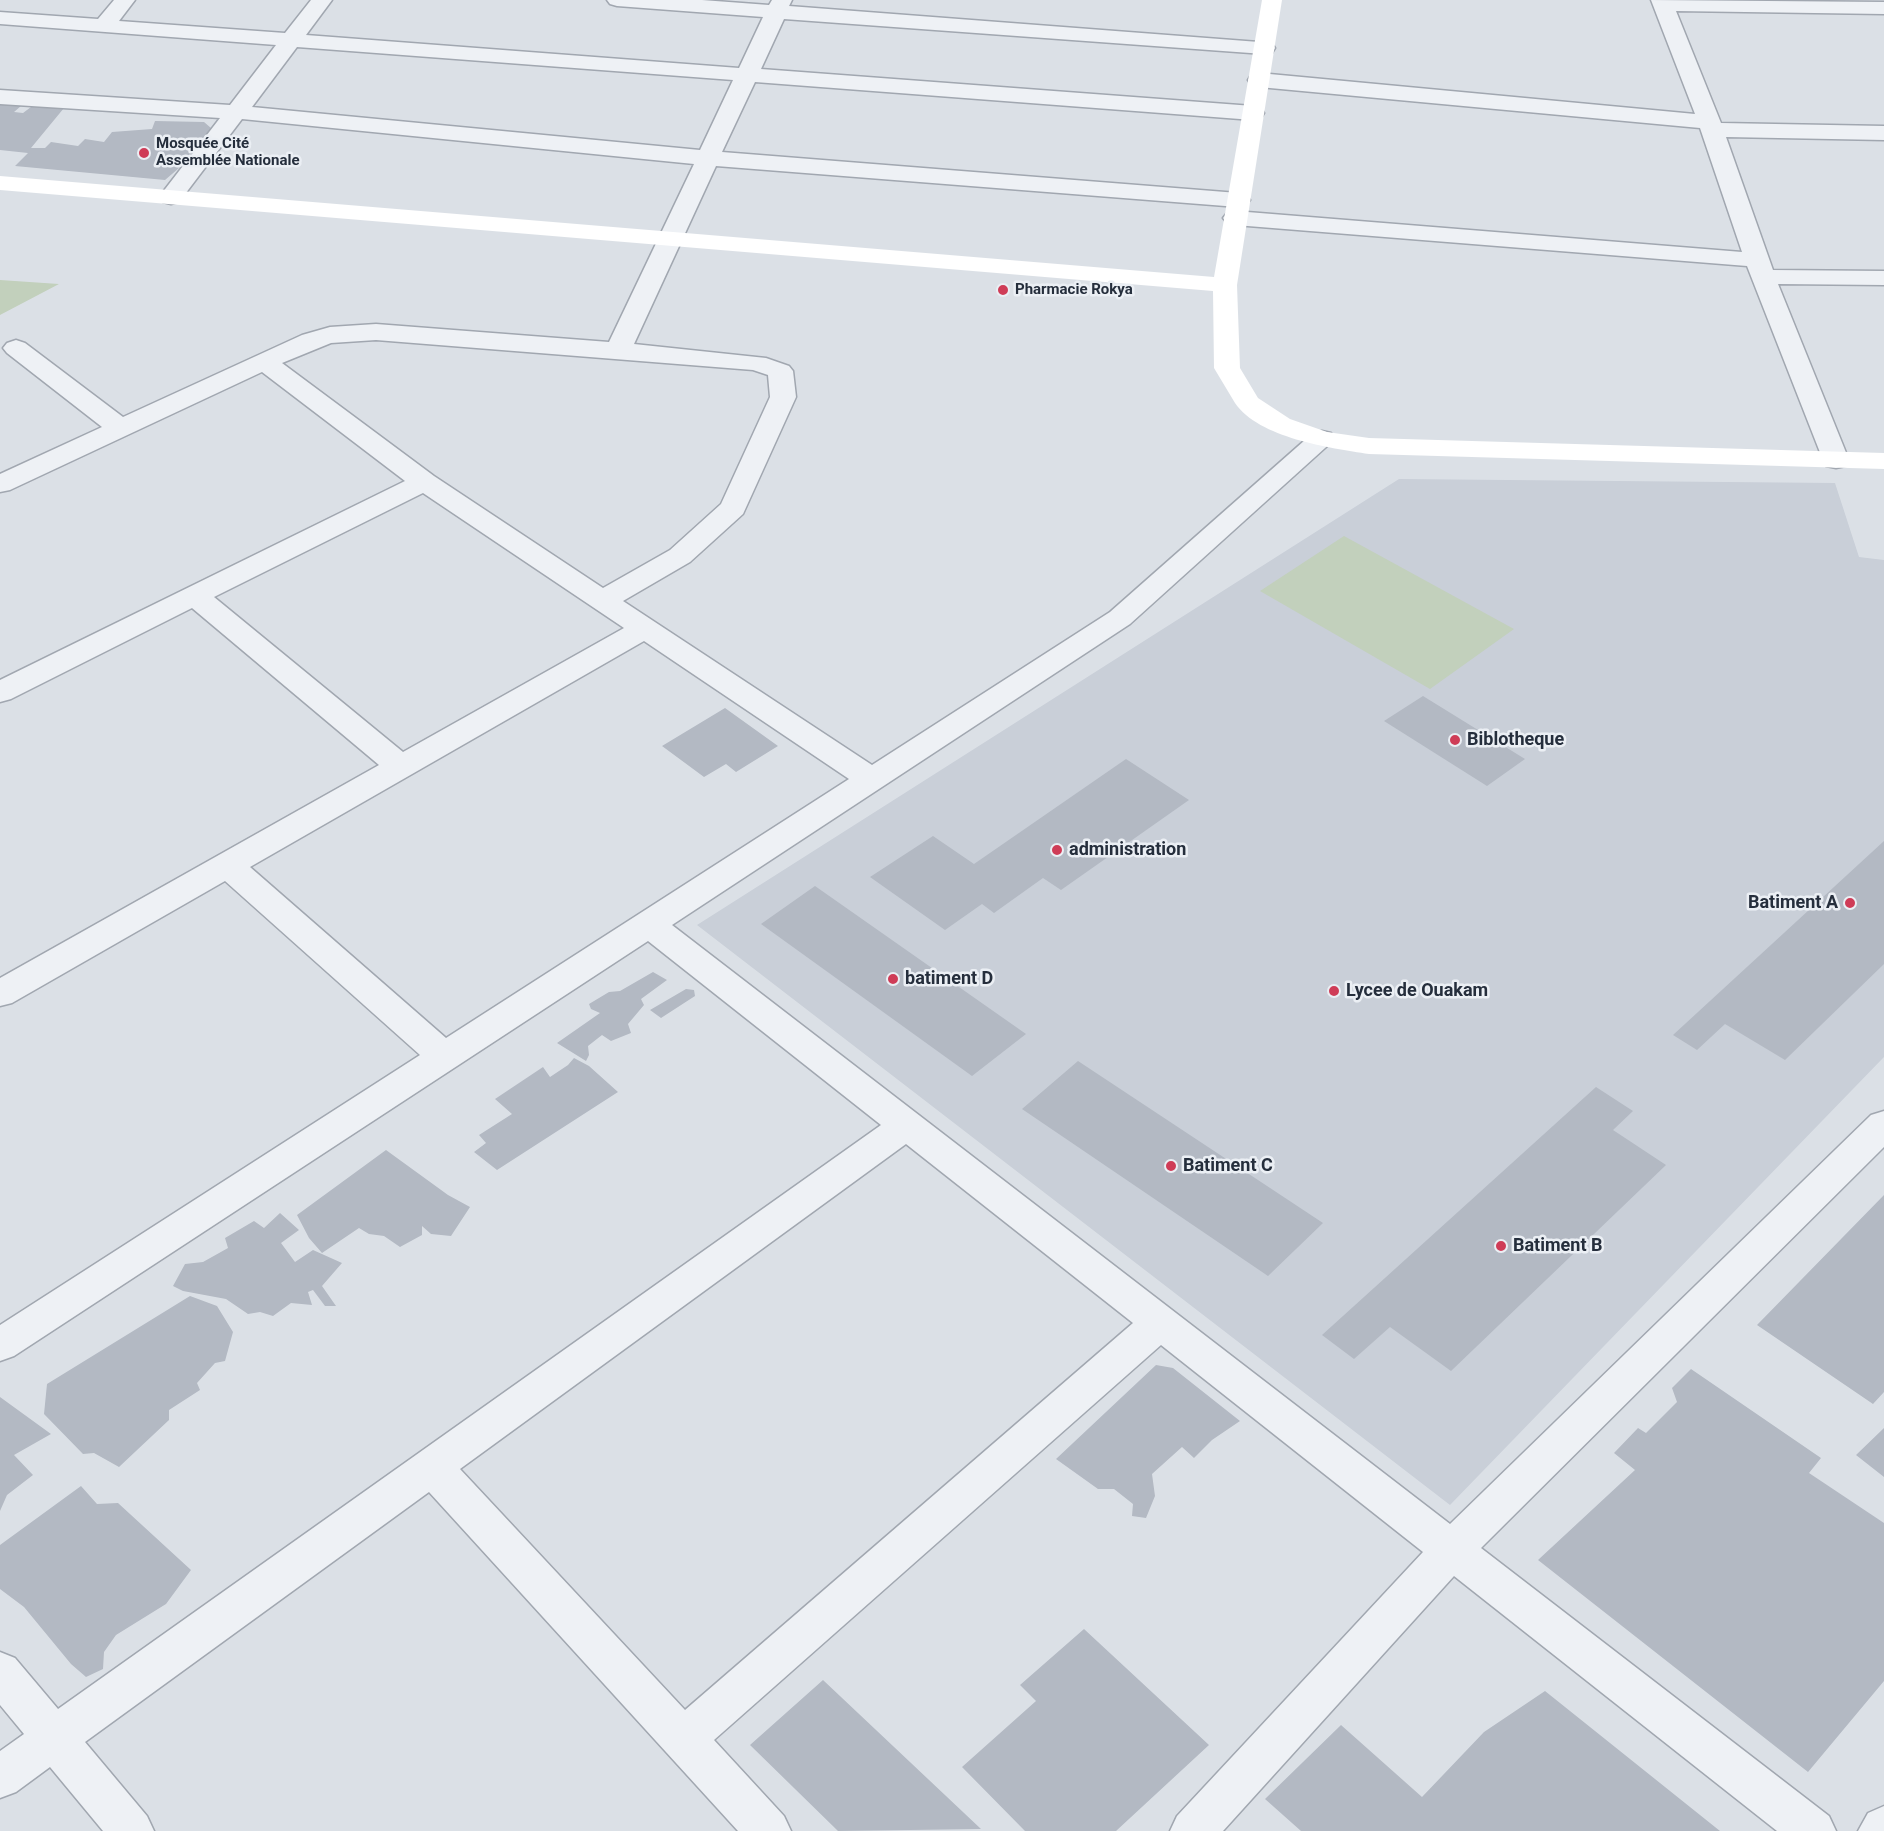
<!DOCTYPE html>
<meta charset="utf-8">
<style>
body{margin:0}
canvas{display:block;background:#dbe0e6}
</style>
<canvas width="1884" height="1831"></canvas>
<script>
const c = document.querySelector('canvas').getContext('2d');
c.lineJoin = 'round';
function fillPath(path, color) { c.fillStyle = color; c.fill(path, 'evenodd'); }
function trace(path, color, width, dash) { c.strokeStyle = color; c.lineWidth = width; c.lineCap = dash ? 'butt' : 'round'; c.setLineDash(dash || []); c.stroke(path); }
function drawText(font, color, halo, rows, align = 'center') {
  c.font = font + ' Roboto,sans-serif'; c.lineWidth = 5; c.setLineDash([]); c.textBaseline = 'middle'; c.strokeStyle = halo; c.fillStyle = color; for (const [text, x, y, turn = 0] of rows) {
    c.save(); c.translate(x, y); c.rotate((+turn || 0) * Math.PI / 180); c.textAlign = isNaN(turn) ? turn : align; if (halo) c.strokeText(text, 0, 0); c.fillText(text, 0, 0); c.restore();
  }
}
fillPath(new Path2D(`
 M 1399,479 L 1835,483 L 1859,557 L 1884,560 L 1884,1057 L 1450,1505 L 697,925 Z`), '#c9cfd8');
fillPath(new Path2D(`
 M 0,280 L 59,284 L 0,315 Z
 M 1344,536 L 1514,629 L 1430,689 L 1260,591 Z`), '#c2d0bc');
fillPath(new Path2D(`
 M 0,104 L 21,106 L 14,112 L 23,113 L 31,107 L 64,108 L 31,148 L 45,148 L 51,142 L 78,146 L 85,139 L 104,142 L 112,132 L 152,129 L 155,121 L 204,122 L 211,128 L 186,162 L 165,180 L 15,166 L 28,153 L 0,150 Z
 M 1423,696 L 1525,759 L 1487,786 L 1384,721 Z
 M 725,708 L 778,746 L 736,772 L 726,764 L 704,777 L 662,746 Z
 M 1126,759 L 1189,800 L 1061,890 L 1043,878 L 994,913 L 982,904 L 945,930 L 870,877 L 933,836 L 974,864 Z
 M 1884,841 L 1884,964 L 1785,1060 L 1725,1024 L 1697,1050 L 1673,1035 Z
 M 815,886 L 1026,1034 L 972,1076 L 761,924 Z
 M 653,972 L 667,980 L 641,999 L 644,1005 L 628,1024 L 631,1033 L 611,1041 L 602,1035 L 588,1046 L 589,1055 L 586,1061 L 557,1043 L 600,1013 L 591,1009 L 589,1004 L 609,992 L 620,991 Z
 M 686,989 L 694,990 L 695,996 L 661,1018 L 650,1010 Z
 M 574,1058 L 589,1066 L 618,1092 L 497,1170 L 474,1152 L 486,1143 L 479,1135 L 512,1114 L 495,1099 L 543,1067 L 550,1077 L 568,1065 Z
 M 1078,1061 L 1323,1223 L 1268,1276 L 1022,1109 Z
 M 1596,1087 L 1633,1111 L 1613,1130 L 1666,1165 L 1451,1371 L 1390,1327 L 1354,1359 L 1322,1335 Z
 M 386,1150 L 448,1195 L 470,1207 L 451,1236 L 431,1234 L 422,1226 L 422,1235 L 400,1247 L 384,1236 L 369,1234 L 359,1228 L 322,1253 L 309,1238 L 297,1215 Z
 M 1884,1195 L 1884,1392 L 1873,1404 L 1757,1325 Z
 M 280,1213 L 299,1230 L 281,1243 L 295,1262 L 313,1250 L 342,1263 L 322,1286 L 336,1306 L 325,1306 L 313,1290 L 308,1292 L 312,1305 L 291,1303 L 273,1316 L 260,1312 L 248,1314 L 226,1299 L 183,1291 L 173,1286 L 185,1264 L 203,1262 L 228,1248 L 225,1238 L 254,1221 L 264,1228 Z
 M 190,1296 L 217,1306 L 233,1332 L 225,1361 L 215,1363 L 197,1383 L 200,1390 L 169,1410 L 169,1420 L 119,1467 L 94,1453 L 83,1454 L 44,1414 L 47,1384 Z
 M 1156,1365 L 1173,1368 L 1240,1421 L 1212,1440 L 1194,1458 L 1182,1447 L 1152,1474 L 1155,1496 L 1146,1518 L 1132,1516 L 1133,1504 L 1114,1489 L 1098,1489 L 1056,1459 Z
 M 1691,1369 L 1821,1458 L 1809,1473 L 1884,1523 L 1884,1681 L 1808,1772 L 1538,1560 L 1635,1470 L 1614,1453 L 1638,1428 L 1646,1433 L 1677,1402 L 1672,1388 Z
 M 0,1397 L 51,1434 L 14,1455 L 33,1475 L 7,1495 L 0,1511 Z
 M 1884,1428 L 1884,1477 L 1856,1455 Z
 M 81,1486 L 97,1504 L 118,1503 L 191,1570 L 166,1604 L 116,1635 L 104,1652 L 103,1669 L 86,1677 L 71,1664 L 24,1607 L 0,1589 L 0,1545 Z
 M 1084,1629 L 1209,1745 L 1116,1831 L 1025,1831 L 962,1767 L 1036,1701 L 1020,1685 Z
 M 823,1680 L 981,1829 L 838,1831 L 750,1745 Z
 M 1545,1691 L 1720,1831 L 1301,1831 L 1265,1799 L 1341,1725 L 1422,1797 L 1484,1732 Z`), '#b3b9c3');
const street = new Path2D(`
 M 114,0 L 135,0 L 119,21 L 285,33 L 311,0 L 332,0 L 306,35 L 739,68 L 763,17 L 617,6 L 610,4 L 607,0 L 702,0 L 769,5 L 772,0 L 792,0 L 789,6 L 1272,43 L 1275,48 L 1272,53 L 1264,54 L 784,19 L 761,69 L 1253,106 L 1261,108 L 1264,113 L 1261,118 L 1253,120 L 755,82 L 722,152 L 1238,193 L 1246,195 L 1250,200 L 1246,205 L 1238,207 L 716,166 L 634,344 L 766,358 L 789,366 L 793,371 L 796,397 L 743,514 L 690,562 L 623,601 L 872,765 L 1110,612 L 1313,433 L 1322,431 L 1331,433 L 1335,439 L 1130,624 L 672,925 L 1450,1524 L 1871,1115 L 1884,1111 L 1884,1147 L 1481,1548 L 1829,1816 L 1836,1831 L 1777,1831 L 1454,1576 L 1223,1831 L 1170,1831 L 1177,1816 L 1423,1552 L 1161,1345 L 714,1740 L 784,1816 L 791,1831 L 738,1831 L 429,1492 L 85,1742 L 147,1816 L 154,1831 L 103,1831 L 50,1767 L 16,1792 L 0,1798 L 0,1751 L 24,1734 L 0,1705 L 0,1652 L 15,1658 L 58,1709 L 881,1125 L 648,941 L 14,1356 L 0,1361 L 0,1325 L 420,1055 L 225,881 L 12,1003 L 0,1006 L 0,978 L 379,765 L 192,608 L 11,699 L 0,702 L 0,680 L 405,481 L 262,372 L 10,490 L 0,492 L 0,474 L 102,427 L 7,353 L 3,348 L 7,343 L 16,340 L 25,343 L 123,417 L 302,335 L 330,327 L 376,324 L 609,342 L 694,164 L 242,119 L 179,202 L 171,204 L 163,202 L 159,197 L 220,118 L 0,104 L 0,90 L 230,105 L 276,45 L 0,24 L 0,12 L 98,19 ZM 297,47 L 733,80 L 700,150 L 252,107 ZM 376,340 L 753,370 L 768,375 L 770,397 L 721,504 L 670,550 L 603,588 L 434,476 L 282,363 L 331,343 ZM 423,493 L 624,628 L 403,752 L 214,597 ZM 644,641 L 849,779 L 446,1038 L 250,867 ZM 906,1144 L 1133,1323 L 685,1710 L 460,1469 Z
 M 1651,0 L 1884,2 L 1884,14 L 1676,11 L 1721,123 L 1884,126 L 1884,140 L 1726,137 L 1773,270 L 1884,271 L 1884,285 L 1778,284 L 1849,460 L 1846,466 L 1836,468 L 1826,466 L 1823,460 L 1747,266 L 1235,225 L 1227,223 L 1223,218 L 1227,213 L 1235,211 L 1742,252 L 1700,128 L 1259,87 L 1251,85 L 1248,80 L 1251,75 L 1259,73 L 1695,114 Z
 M 1884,1806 L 1884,1831 L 1858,1831 L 1868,1813 Z`);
trace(street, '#a1a7b0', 3);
fillPath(street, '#eef1f5');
fillPath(new Path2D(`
 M 1262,0 L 1282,0 L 1237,285 L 1240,368 L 1258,398 L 1290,419 L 1327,432 L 1369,438 L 1884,453 L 1884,469 L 1369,454 C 1330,448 1259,438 1235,403 L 1214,368 L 1213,291 L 0,190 L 0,176 L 1214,277 Z`), '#fff');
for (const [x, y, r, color] of [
 [144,153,6,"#cf3c57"],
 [1003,290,6,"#cf3c57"],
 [1455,740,6,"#cf3c57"],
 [1057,850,6,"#cf3c57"],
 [1850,903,6,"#cf3c57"],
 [893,979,6,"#cf3c57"],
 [1334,991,6,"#cf3c57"],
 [1171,1166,6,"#cf3c57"],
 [1501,1246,6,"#cf3c57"]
]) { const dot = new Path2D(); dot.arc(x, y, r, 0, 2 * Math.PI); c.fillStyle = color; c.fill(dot); trace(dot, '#ebeff4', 2); }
drawText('bold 15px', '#252e3c', '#ebeff4', [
 ["Mosquée Cité",156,144],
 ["Assemblée Nationale",156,161],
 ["Pharmacie Rokya",1015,290]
], 'left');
drawText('bold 18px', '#252e3c', '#ebeff4', [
 ["Biblotheque",1467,740],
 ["administration",1069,850],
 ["Batiment A",1838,903,"right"],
 ["batiment D",905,979],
 ["Lycee de Ouakam",1346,991],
 ["Batiment C",1183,1166],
 ["Batiment B",1513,1246]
], 'left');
</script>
